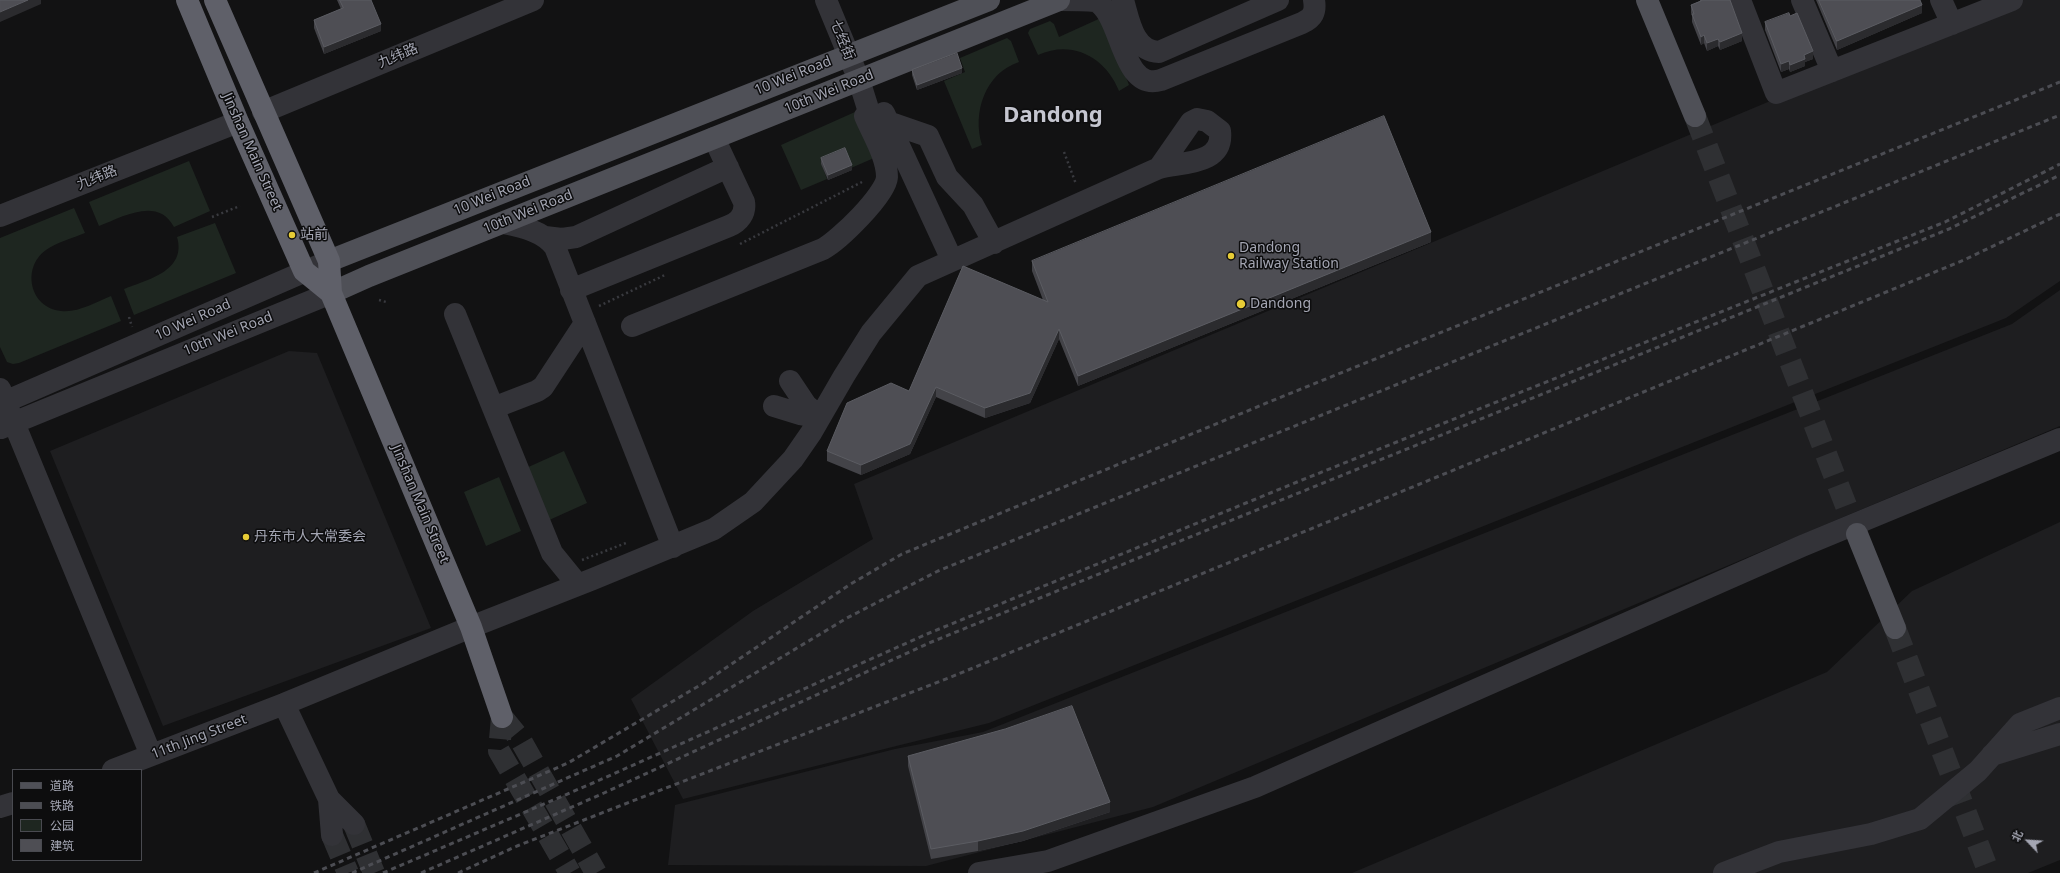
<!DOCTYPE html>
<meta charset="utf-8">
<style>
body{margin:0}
#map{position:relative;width:2060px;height:873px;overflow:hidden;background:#121213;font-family:"Noto Sans","Noto Sans SC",sans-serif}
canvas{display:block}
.legend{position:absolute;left:12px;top:769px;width:130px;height:92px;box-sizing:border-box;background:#0d0d0e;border:1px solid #494a50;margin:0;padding:5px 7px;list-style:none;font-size:12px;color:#a4a6b3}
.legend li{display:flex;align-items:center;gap:8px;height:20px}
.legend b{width:20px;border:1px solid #494a50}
.north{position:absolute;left:2008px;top:821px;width:40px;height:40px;-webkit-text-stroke:3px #0d0d0e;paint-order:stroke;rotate:295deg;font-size:11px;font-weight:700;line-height:16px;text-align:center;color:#a4a6b3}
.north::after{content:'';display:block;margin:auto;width:14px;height:18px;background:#a4a6b3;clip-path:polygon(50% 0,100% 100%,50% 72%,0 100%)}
</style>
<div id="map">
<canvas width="2060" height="873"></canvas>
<ul class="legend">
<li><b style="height:5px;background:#4f5057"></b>道路</li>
<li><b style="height:5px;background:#4c4d53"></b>铁路</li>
<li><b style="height:11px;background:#1e2620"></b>公园</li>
<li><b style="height:11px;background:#4e4e54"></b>建筑</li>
</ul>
<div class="north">北</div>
</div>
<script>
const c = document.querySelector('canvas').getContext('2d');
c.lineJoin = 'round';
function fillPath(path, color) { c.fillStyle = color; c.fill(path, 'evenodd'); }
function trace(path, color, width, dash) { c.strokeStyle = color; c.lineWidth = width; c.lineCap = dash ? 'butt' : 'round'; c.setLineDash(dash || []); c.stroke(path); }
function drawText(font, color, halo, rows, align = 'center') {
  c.font = font + ' "Noto Sans","Noto Sans SC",sans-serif'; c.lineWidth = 3; c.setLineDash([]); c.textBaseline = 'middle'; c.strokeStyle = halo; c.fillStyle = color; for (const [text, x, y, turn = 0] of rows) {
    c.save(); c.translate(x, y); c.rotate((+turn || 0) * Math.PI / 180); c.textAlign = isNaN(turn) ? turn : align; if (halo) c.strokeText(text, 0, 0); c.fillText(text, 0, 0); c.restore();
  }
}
fillPath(new Path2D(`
 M 2012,0 L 2060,0 L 2060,281 L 2006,318 L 989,723 L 683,799 L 631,699 L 753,611 L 873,539 L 854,484 Z
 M 2060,290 L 2060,426 L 1153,807 L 926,866 L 668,865 L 675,805 L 895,749 L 983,732 L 2012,324 Z
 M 289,351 L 317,353 L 431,628 L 163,726 L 50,451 Z
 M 2060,522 L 2060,860 L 2028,873 L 1352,873 L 1827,672 L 1912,591 Z`), '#1e1e20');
fillPath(new Path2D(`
 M 1103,17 L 1129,85 L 1119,91 C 1106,58 1073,39 1038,55 L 1028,33 L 1030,29 L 1050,21 L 1054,24 L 1059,37 Z
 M 1007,38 L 1011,41 L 1019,62 C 985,73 972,113 982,145 L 972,149 L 944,81 L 965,72 L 960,58 Z
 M 855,112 L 874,158 L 851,168 L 821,163 L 827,179 L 801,190 L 781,145 Z
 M 189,161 L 210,211 L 174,227 C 158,196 122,217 99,226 L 89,202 Z
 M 74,208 L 85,233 C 73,238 57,242 46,250 C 21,268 30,308 61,311 C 78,313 96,302 111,296 L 121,321 L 19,363 L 13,364 L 7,362 L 0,347 L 0,238 Z
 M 215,223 L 236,273 L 134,315 L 124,289 C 147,280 187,271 177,237 Z
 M 564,451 L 587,503 L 547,521 L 524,469 Z
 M 499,477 L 521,531 L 486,546 L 464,492 Z`), '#1e2620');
trace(new Path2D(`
 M 354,824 L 374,873
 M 332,835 L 348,873`), '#2f3033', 22, [22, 11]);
trace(new Path2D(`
 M 1695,116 L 1857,534
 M 1895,628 L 1989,873`), '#2f3033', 22, [22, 11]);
trace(new Path2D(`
 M 502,717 L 520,739 L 596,873
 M 502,717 L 499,751 L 570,873`), '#2f3033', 22, [22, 11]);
trace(new Path2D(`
 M 1064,152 L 1076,184
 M 212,217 L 240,206
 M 740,244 L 862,182
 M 379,300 L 386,302
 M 599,306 L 665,275
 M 129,317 L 132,327
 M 582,560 L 626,543`), '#393a3f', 2.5, [2, 3]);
trace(new Path2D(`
 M 826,0 L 859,80 L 870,115 L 876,118 L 928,136 L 947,177 L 973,205 L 994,243
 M 1058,0 C 1069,0 1084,0 1095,1 C 1123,13 1120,92 1161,80 L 1302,23 C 1313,18 1316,12 1314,0
 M 1123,0 C 1129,20 1133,51 1159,52 L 1278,0
 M 1740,0 L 1776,93 L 2012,0
 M 1802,0 L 1832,71
 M 1941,0 L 1952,24
 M 263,112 L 533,0
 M 884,113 L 952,260
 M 1197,119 L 1207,121 L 1220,131 C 1224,165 1182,162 1159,168 L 1191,122 Z
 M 0,216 L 238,122
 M 503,223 C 522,227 543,231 555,247 L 673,547
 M 545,237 L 562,239 L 576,237 L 728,167
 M 571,290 L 729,226 C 739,222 746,213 744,202 L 714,138
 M 455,314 L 552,553 L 578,585
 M 632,326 L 823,249 C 838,241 886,195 887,177 C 887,157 873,135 865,116 L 870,115
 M 790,381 L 806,405 L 820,417
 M 0,389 L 151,755
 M 0,404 L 329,261
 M 774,406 L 800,414 L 820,417
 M 493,408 L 537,391 L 543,387 L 585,323
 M 1,428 L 331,293
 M 284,704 L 329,799 L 354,824
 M 1992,755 L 2060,734
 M 113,770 L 284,704 L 471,627 L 593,579 L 714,529 L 753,502 L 793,459 L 811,433 L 844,376 L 871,333 L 918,276 L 1159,168
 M 329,799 L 332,835
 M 0,807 L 13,803
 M 979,873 L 1048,861 L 1255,787 L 1802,546 L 2060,439
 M 1724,873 L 1779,852 L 1871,834 L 1920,819 L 1978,771 L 2020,724 L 2060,708`), '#333338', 22);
trace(new Path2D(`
 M 1647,0 L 1695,116
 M 329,261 L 989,0
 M 331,293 L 369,276 L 1059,0
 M 1857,534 L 1895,628`), '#4f5057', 22);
trace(new Path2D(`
 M 187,0 L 238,122 L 304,271 L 331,293
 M 215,0 L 329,261 L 331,293 L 471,627 L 502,717`), '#5f6069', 22);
trace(new Path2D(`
 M 314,873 L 568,763 L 702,684 L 849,585 L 902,554 L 1269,402 L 2060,82
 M 352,873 L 617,756 L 847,618 L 938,571 L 2060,115
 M 383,873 L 593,783 L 927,634 L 1302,480 L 1945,222 L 2060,164
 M 421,873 L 604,793 L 929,643 L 1949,229 L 2060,175
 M 458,873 L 517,846 L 951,677 L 1964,260 L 2060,214`), '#4c4d53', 3, [5, 4]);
fillPath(new Path2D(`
 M 337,0 L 371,0 L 381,31 L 324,54 L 314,28 L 314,20 L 341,9 Z
 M 1700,0 L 1730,0 L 1742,41 L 1720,50 L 1718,46 L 1707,51 L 1704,43 L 1701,45 L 1692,22 L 1692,16 L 1691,13 L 1691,5 L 1700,1 Z
 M 1816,0 L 1920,0 L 1922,13 L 1837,50 Z
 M 1790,16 L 1813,59 L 1805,62 L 1805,66 L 1790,72 L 1789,69 L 1781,72 L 1765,30 L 1765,22 Z
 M 912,70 L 962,73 L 917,90 L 912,75 Z
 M 821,158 L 852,170 L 828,180 L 821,164 Z
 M 1431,242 L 1078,386 L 1059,339 L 1030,403 L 985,418 L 936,397 L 910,454 L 861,475 L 827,461 L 827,451 L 909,391 L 1043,300 L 1032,271 L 1032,261 Z
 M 908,756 L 1110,812 L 1023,841 L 978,851 L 931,859 L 908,766 Z`), '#434348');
fillPath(new Path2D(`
 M 28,0 L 41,0 L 41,4 L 0,22 L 0,12 Z
 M 1922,5 L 1922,13 L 1837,50 L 1837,41 Z
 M 381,24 L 381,31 L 324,54 L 324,47 Z
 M 1742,33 L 1742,41 L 1720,50 L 1720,42 Z
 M 1704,35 L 1704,43 L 1701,45 L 1701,37 Z
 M 1718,39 L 1718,46 L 1707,51 L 1707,43 Z
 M 1813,51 L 1813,59 L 1805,62 L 1805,66 L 1790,72 L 1790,65 L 1804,55 Z
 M 1789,61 L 1789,69 L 1781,72 L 1781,64 Z
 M 962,68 L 962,73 L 917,90 L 917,85 Z
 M 852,165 L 852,170 L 828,180 L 828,175 Z
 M 1431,232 L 1431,242 L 1078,386 L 1078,376 Z
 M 1059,329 L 1059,339 L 1030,403 L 985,418 L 985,408 Z
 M 936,387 L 936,397 L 910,454 L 861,475 L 861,465 Z
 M 1110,802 L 1110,812 L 1023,841 L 978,851 L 978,841 Z`), '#2b2b2e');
const building = new Path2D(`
 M 0,0 L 28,0 L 0,12 Z
 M 340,0 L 371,0 L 381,24 L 324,47 L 314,20 L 343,8 Z
 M 1701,0 L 1730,0 L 1742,33 L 1720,42 L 1718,39 L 1707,43 L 1704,35 L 1701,37 L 1692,14 L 1694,14 L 1691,5 L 1701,1 Z
 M 1819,0 L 1920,0 L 1922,5 L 1837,41 Z
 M 1789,13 L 1790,16 L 1797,13 L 1813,51 L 1804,55 L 1805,59 L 1790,65 L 1789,61 L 1781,64 L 1765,22 Z
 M 957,53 L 962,68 L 917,85 L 912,70 Z
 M 1384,116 L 1431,232 L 1078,376 L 1059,329 L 1030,393 L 985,408 L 936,387 L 910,444 L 861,465 L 827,451 L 847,403 L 891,383 L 909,391 L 963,266 L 1048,302 L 1032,261 Z
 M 845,148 L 852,165 L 828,175 L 821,158 Z
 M 1072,706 L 1110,802 L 1023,831 L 978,841 L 931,849 L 908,756 L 1005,729 Z`);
fillPath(building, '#4e4e54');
trace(building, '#5b5c62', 1);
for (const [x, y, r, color] of [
 [292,235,4,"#e7cc36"],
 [1231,256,4,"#e7cc36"],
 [1241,304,5,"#e7cc36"],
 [246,537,4,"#e7cc36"]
]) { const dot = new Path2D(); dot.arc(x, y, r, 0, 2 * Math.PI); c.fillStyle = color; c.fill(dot); trace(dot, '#0d0d0e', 1.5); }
drawText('14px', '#a4a6b3', '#0d0d0e', [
 ["七经街",842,40,68],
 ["九纬路",398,56,-23],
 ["10 Wei Road",793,76,-22],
 ["10th Wei Road",829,92,-22],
 ["Jinshan Main Street",252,152,66],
 ["九纬路",97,178,-22],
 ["10 Wei Road",492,196,-22],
 ["10th Wei Road",528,212,-22],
 ["10 Wei Road",193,320,-24],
 ["10th Wei Road",228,334,-22],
 ["Jinshan Main Street",420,504,67],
 ["11th Jing Street",199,737,-21]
]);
drawText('14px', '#a4a6b3', '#0d0d0e', [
 ["站前",300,235],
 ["Dandong",1239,248],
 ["Railway Station",1239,264],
 ["Dandong",1250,304],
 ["丹东市人大常委会",254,537]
], 'left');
drawText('bold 22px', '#c5c6d0', '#0d0d0e', [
 ["Dandong",1053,116]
]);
</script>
